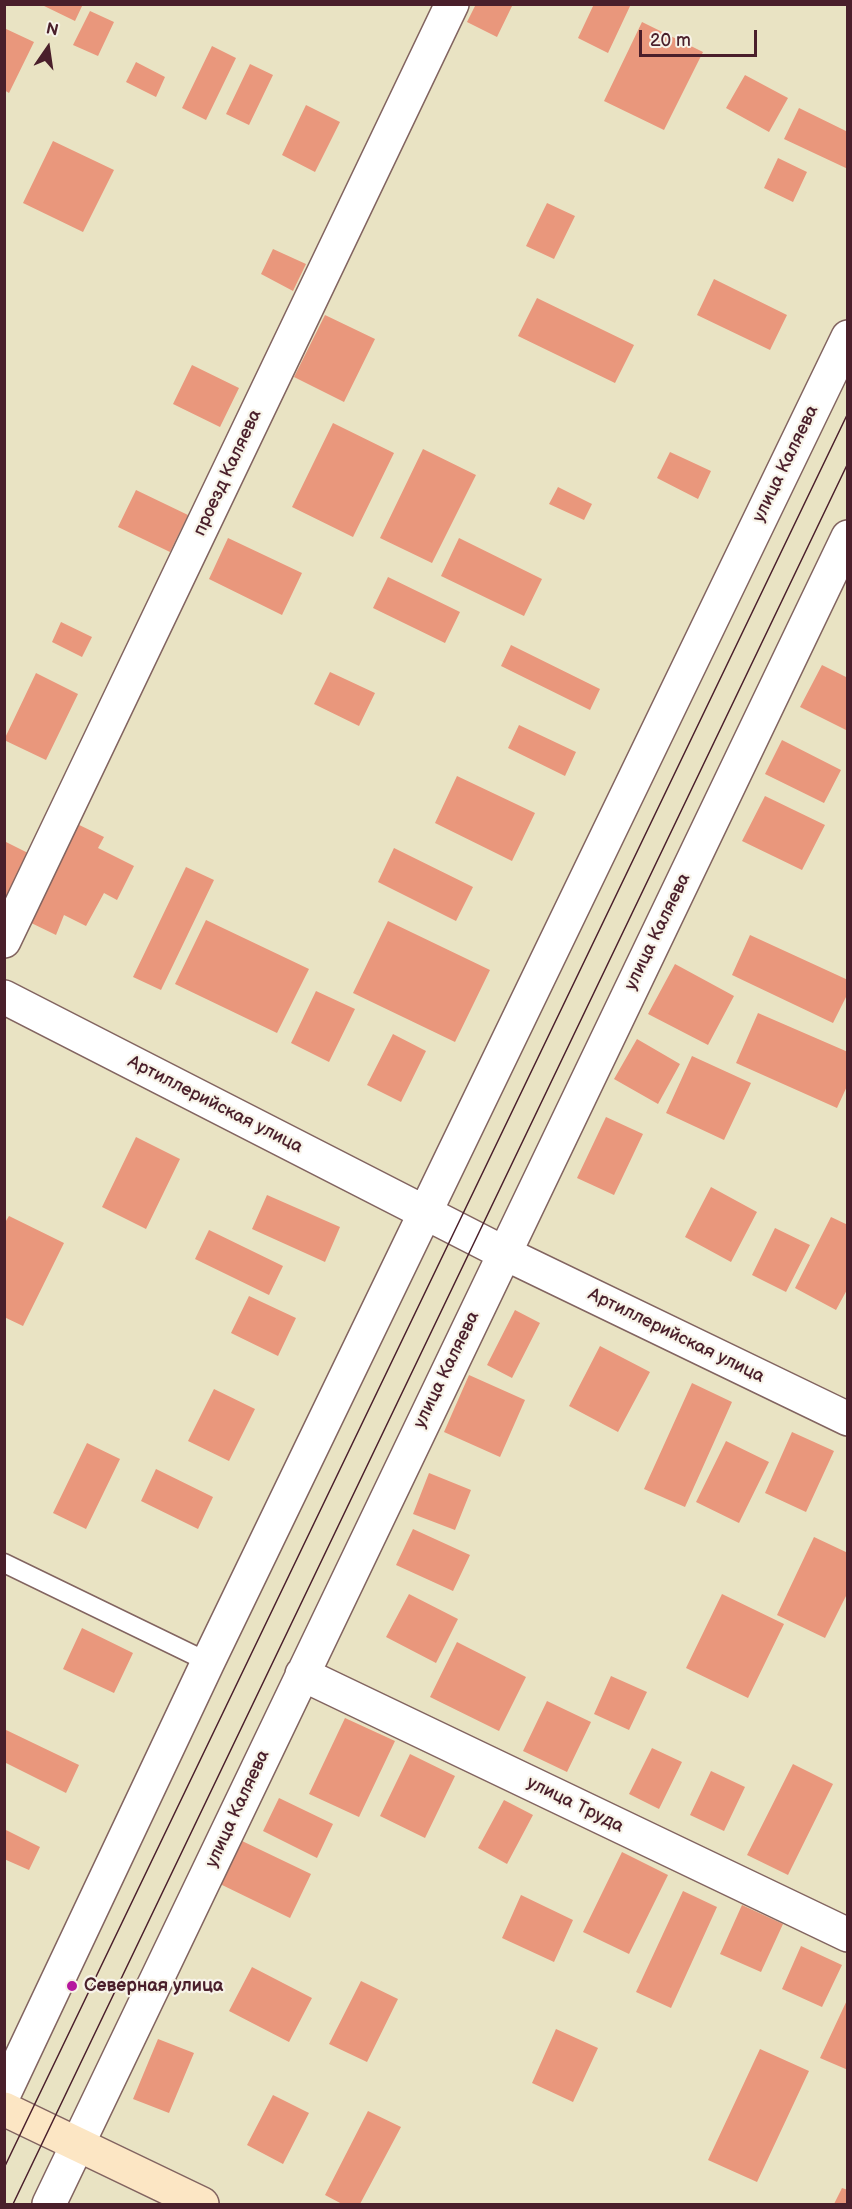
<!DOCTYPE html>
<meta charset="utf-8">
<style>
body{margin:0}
#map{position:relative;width:852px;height:2209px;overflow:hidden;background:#e9e3c3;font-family:"Balsamiq Sans",sans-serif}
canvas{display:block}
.frame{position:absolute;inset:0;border:6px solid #4a1f2b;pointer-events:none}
.north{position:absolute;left:18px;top:18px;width:60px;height:60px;-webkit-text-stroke:4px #f7f3e8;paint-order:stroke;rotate:13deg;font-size:16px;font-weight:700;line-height:24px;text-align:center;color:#4a1f2b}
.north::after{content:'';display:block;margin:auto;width:21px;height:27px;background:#4a1f2b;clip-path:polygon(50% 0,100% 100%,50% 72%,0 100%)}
.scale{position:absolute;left:639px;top:30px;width:118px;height:27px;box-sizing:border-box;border:3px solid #4a1f2b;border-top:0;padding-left:8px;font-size:18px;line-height:21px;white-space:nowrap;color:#4a1f2b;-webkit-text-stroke:4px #f7f3e8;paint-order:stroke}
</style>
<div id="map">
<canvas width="852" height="2209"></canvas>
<div class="frame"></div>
<div class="north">N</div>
<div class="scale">20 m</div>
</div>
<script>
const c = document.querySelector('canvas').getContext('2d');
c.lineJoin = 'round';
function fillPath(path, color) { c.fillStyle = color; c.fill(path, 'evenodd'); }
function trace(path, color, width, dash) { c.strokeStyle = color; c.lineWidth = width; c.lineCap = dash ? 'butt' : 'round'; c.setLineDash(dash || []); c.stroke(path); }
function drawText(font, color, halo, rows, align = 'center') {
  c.font = font + ' "Balsamiq Sans",sans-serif'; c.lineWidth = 4.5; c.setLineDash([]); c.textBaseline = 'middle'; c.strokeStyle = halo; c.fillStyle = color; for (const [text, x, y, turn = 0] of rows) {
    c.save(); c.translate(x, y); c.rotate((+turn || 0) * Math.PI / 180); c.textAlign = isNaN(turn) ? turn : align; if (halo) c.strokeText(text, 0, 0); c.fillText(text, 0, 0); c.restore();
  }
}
fillPath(new Path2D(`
 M 40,4 L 83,4 L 75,21 Z
 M 476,4 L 513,4 L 497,37 L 467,22 Z
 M 594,4 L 631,4 L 608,53 L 578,38 Z
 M 90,11 L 114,22 L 98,56 L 73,45 Z
 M 642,22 L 703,52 L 664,130 L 604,101 Z
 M 4,28 L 34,42 L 9,93 L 4,90 Z
 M 212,46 L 236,58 L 206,120 L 182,108 Z
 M 136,62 L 165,77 L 156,97 L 126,82 Z
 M 250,64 L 273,75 L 249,125 L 226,114 Z
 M 745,75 L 788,98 L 769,132 L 726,108 Z
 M 306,105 L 340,122 L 315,172 L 282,155 Z
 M 799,108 L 848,132 L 848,169 L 784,139 Z
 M 53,141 L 114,170 L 83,232 L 23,203 Z
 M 778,158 L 807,172 L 793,202 L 764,188 Z
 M 547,203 L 575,216 L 554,259 L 526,246 Z
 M 273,249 L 306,264 L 293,291 L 261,274 Z
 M 714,279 L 787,315 L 770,350 L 697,315 Z
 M 537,298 L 634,345 L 615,383 L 518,336 Z
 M 325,315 L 375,339 L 344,402 L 294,377 Z
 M 192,365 L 239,388 L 220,427 L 173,404 Z
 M 333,423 L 394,453 L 353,537 L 292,507 Z
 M 423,449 L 476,475 L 432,563 L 380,538 Z
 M 670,452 L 711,471 L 698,499 L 657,478 Z
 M 558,487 L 592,504 L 584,520 L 549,504 Z
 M 136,490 L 188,515 L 170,552 L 118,527 Z
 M 228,538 L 302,573 L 282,615 L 209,579 Z
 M 459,538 L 542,579 L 524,616 L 441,576 Z
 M 388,577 L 460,612 L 445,643 L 373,608 Z
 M 61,622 L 92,637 L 82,657 L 52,642 Z
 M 511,645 L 600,689 L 590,710 L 501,666 Z
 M 822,665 L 848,678 L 848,731 L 800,707 Z
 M 330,672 L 375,693 L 359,726 L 314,704 Z
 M 36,673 L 78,694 L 46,760 L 4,740 Z
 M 519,725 L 576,752 L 565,776 L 508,748 Z
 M 782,740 L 841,770 L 824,803 L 765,774 Z
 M 457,776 L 535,813 L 512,861 L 435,823 Z
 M 765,796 L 825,825 L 802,870 L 742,841 Z
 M 71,821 L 104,837 L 98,848 L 134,866 L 117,900 L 104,893 L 86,926 L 64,915 L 56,935 L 23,919 Z
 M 4,841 L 30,854 L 4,907 Z
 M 394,848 L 473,887 L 456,921 L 378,882 Z
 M 186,867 L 214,880 L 161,990 L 133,977 Z
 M 206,920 L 309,969 L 277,1033 L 175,984 Z
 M 388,921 L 490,970 L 455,1042 L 353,993 Z
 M 750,935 L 848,980 L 848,993 L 833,1023 L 732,975 Z
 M 675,964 L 734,996 L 708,1045 L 648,1014 Z
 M 316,991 L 355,1009 L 329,1062 L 291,1043 Z
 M 758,1013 L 848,1052 L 848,1084 L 837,1108 L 736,1063 Z
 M 393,1034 L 426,1051 L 401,1102 L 367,1085 Z
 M 637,1039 L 680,1064 L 658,1104 L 614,1079 Z
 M 692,1056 L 751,1083 L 724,1140 L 666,1113 Z
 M 606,1117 L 643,1134 L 614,1195 L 577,1178 Z
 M 136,1137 L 180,1159 L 146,1229 L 102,1207 Z
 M 711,1187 L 757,1212 L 731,1262 L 685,1237 Z
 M 267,1195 L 340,1227 L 325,1262 L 252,1229 Z
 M 9,1216 L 64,1243 L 23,1326 L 4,1317 L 4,1224 Z
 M 831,1217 L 848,1225 L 848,1288 L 836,1310 L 795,1288 Z
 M 775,1228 L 810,1245 L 786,1292 L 752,1275 Z
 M 209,1230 L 283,1266 L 269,1295 L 195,1259 Z
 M 249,1296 L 296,1318 L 278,1356 L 231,1333 Z
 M 515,1310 L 540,1323 L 512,1378 L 487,1365 Z
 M 600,1346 L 650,1372 L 618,1432 L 569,1406 Z
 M 469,1375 L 525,1400 L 500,1457 L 444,1432 Z
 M 692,1383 L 732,1402 L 685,1507 L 644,1489 Z
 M 214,1389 L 255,1409 L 229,1461 L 188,1441 Z
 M 792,1432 L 834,1451 L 806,1512 L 765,1493 Z
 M 726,1441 L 769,1462 L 739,1523 L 696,1502 Z
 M 87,1443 L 120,1459 L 86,1529 L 53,1513 Z
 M 156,1469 L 213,1497 L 198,1529 L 141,1501 Z
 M 429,1473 L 471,1490 L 455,1530 L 413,1514 Z
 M 413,1529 L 470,1555 L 453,1591 L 396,1565 Z
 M 814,1537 L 848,1553 L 848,1592 L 825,1638 L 777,1615 Z
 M 409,1594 L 458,1619 L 436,1663 L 386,1637 Z
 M 722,1594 L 784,1624 L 748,1698 L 686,1668 Z
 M 82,1628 L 133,1653 L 114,1693 L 63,1669 Z
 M 457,1642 L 526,1677 L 499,1731 L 430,1697 Z
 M 611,1676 L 647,1692 L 629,1730 L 594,1714 Z
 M 547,1701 L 591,1722 L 567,1772 L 523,1751 Z
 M 345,1718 L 395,1741 L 359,1817 L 309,1794 Z
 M 4,1729 L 79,1765 L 66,1793 L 4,1762 Z
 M 652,1748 L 682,1762 L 659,1809 L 629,1794 Z
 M 410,1754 L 455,1776 L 425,1838 L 380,1816 Z
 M 793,1764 L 833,1784 L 788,1875 L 747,1855 Z
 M 711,1771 L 745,1787 L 724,1831 L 690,1815 Z
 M 279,1798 L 333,1824 L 317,1858 L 263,1831 Z
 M 504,1800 L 533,1815 L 507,1864 L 478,1848 Z
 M 4,1829 L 40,1847 L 29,1870 L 4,1859 Z
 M 240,1840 L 311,1874 L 290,1918 L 220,1884 Z
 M 622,1852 L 668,1875 L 629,1954 L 583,1932 Z
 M 683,1891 L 717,1907 L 671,2008 L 636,1992 Z
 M 521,1895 L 573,1920 L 554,1962 L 502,1938 Z
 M 742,1905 L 783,1924 L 761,1972 L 720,1954 Z
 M 801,1946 L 842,1965 L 822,2007 L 782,1989 Z
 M 252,1967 L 312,1998 L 289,2042 L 229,2011 Z
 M 361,1981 L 398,1999 L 367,2062 L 329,2044 Z
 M 848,1998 L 848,2070 L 820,2058 Z
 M 556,2029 L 598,2048 L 573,2102 L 532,2083 Z
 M 158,2039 L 194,2053 L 169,2113 L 133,2099 Z
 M 760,2049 L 809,2071 L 757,2182 L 708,2160 Z
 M 273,2095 L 309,2113 L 283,2164 L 247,2145 Z
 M 368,2111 L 401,2127 L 360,2204 L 342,2204 L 325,2195 Z
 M 842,2188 L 848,2190 L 848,2204 L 834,2204 Z`), '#e9977c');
const lane = new Path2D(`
 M 4,1563 L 208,1662`);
const street = new Path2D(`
 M 4,941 L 452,4
 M 4,997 L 504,1253 L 848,1419
 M 302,1674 L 848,1935
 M 4,2094 L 208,1662 L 848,337
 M 49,2204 L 848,537`);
const secondary = new Path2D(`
 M 4,2109 L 202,2204`);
trace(lane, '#826460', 21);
trace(street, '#826460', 36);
trace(secondary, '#826460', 36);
trace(lane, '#fff', 18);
trace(street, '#fff', 33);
trace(secondary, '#fce6c4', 33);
trace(new Path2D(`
 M 4,2168 L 848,413
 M 13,2204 L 848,463`), '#4a1f2b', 1.5);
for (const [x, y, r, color] of [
 [72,1986,6,"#b5179e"]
]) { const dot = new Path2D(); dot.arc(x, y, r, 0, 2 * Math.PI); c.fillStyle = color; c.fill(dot); trace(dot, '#f7f3e8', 2); }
drawText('18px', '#4a1f2b', '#f7f3e8', [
 ["улица Каляева",786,464,-64],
 ["проезд Каляева",228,473,-65],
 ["улица Каляева",658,932,-64],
 ["Артиллерийская улица",215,1105,27],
 ["Артиллерийская улица",676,1336,26],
 ["улица Каляева",447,1370,-64],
 ["улица Труда",575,1805,26],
 ["улица Каляева",238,1809,-65]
]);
drawText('bold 18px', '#4a1f2b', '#f7f3e8', [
 ["Северная улица",84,1986]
], 'left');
</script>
